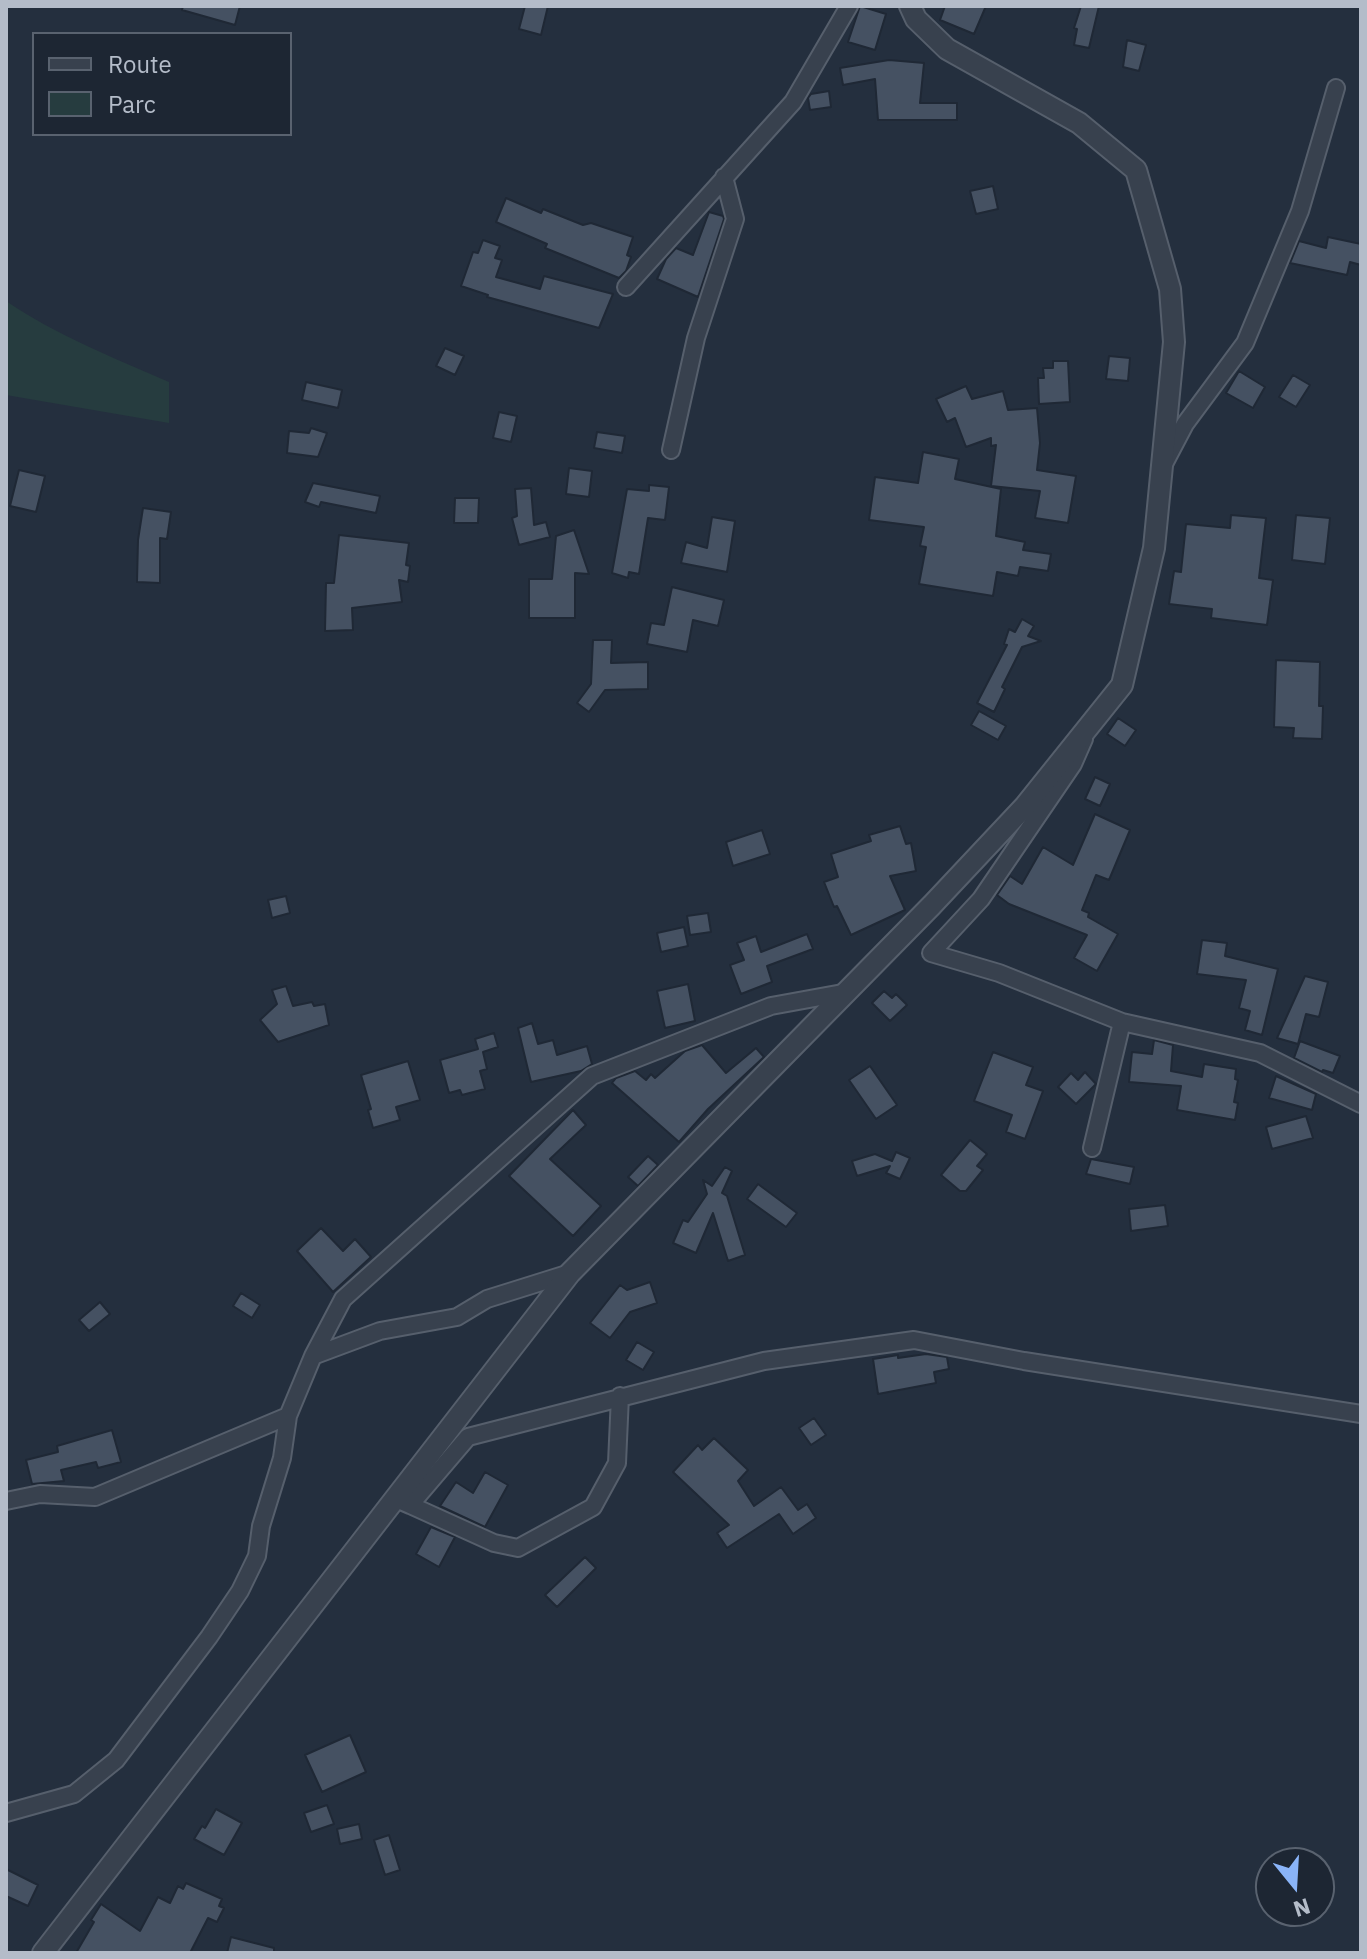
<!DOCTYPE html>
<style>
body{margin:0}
#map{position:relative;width:1367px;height:1959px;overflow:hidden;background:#242f3e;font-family:"IBM Plex Sans",sans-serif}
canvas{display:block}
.frame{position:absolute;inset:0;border:8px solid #b4bcc9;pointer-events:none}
.legend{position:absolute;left:32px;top:32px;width:260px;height:104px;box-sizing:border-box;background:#1d2633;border:2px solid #59626f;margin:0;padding:10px 14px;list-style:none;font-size:24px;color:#b4bcc9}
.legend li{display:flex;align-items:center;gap:16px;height:40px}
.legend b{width:40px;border:2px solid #59626f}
.north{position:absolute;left:1255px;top:1847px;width:80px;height:80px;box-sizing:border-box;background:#1d2633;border:2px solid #59626f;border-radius:50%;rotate:162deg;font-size:22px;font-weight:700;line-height:32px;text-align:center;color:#b4bcc9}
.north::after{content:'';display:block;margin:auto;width:28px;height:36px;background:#8ab4f8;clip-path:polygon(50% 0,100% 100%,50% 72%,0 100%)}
</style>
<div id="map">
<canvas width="1367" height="1959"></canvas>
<div class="frame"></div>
<ul class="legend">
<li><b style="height:10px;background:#38414e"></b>Route</li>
<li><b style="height:22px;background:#263c3f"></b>Parc</li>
</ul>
<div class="north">N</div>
</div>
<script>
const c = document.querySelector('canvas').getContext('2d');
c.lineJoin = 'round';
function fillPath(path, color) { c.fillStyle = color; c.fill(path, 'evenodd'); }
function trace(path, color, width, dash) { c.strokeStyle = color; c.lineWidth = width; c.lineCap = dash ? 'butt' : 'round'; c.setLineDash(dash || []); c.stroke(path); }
fillPath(new Path2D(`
 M 6,301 C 56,335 114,358 169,382 L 169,423 L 6,395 Z`), '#263c3f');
const building = new Path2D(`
 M 183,6 L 240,6 L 235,25 L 182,10 Z
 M 525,6 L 548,6 L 541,35 L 519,29 Z
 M 860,6 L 886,14 L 875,50 L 848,42 Z
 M 945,6 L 986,6 L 974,34 L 940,20 Z
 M 1081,6 L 1099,6 L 1089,48 L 1074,45 L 1077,29 L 1074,28 Z
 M 1127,40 L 1146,45 L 1139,71 L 1123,67 Z
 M 889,60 L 924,63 L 920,103 L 957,103 L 957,120 L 878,120 L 875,79 L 843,85 L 840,68 Z
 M 829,91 L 831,107 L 810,110 L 808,98 L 811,94 Z
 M 993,186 L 998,209 L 976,214 L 970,191 Z
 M 506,198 L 541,213 L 543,209 L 583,225 L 591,223 L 633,237 L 627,255 L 631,257 L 626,271 L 619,278 L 545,248 L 547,244 L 496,222 Z
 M 709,212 L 723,216 L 724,219 L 698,297 L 657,279 L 666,259 L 676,248 L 693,255 Z
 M 1328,237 L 1361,244 L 1361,265 L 1350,262 L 1347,275 L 1290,263 L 1299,241 L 1326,248 Z
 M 483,240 L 500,246 L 495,258 L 502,260 L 496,277 L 540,289 L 544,276 L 613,294 L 599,328 L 487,297 L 488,295 L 461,286 L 473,252 L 478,253 Z
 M 445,348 L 464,356 L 455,375 L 436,366 Z
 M 1109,356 L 1130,358 L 1128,381 L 1106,379 Z
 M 1053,361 L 1068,361 L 1070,402 L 1039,404 L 1038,378 L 1044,378 L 1043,368 L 1053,368 Z
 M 1239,371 L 1265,387 L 1253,408 L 1226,393 Z
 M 1293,375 L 1310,385 L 1296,407 L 1279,397 Z
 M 306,382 L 342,390 L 338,408 L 302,400 Z
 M 966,386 L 972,399 L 1003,391 L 1008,410 L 1037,408 L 1040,443 L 1037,470 L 1076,476 L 1068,523 L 1035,518 L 1040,491 L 991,486 L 996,445 L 991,446 L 991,438 L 966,447 L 955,418 L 947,422 L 936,399 Z
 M 499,412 L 517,416 L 511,442 L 493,438 Z
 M 311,428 L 327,433 L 318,457 L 287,453 L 289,431 L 309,433 Z
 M 597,432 L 625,436 L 622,453 L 594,448 Z
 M 923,452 L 959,459 L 955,479 L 1001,489 L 996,536 L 1025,542 L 1023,550 L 1051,554 L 1048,571 L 1020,567 L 1018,576 L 997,572 L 993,596 L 919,584 L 926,547 L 920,546 L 924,527 L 869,520 L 875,477 L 918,483 Z
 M 569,468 L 592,471 L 589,497 L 566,494 Z
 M 19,470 L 45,476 L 36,512 L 10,506 Z
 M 313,483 L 380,496 L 376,513 L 321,502 L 319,507 L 305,502 Z
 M 649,485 L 669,487 L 665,520 L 648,518 L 639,574 L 629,572 L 628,578 L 612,573 L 627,489 L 649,491 Z
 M 531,488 L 534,525 L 546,522 L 550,537 L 519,545 L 512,518 L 517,516 L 515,489 Z
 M 455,498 L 479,498 L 478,523 L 454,523 Z
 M 143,508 L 171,512 L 167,539 L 160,538 L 160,583 L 137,582 L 138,540 Z
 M 1231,515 L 1266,518 L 1259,578 L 1273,580 L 1267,625 L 1211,618 L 1212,609 L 1169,604 L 1174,571 L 1181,572 L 1186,524 L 1230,528 Z
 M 1296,515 L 1330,518 L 1325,564 L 1292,560 Z
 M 712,517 L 735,521 L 727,572 L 681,563 L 686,542 L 707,548 Z
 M 574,530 L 589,574 L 575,573 L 575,618 L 529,618 L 529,579 L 552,579 L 556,536 Z
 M 339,535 L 409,543 L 406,565 L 410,566 L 408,582 L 399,580 L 402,602 L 352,608 L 353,630 L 325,631 L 326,583 L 334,583 Z
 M 672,587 L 724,600 L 718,626 L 693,620 L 687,652 L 647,644 L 651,623 L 664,625 Z
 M 1022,619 L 1034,626 L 1028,636 L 1041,641 L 1022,647 L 1002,687 L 1005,689 L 994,712 L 977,703 L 1007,645 L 1004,644 L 1009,629 L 1015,632 Z
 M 593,640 L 612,640 L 611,663 L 648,662 L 648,689 L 605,690 L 589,712 L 577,703 L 591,684 Z
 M 1276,660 L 1320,662 L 1319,706 L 1323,706 L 1322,739 L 1293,738 L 1294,728 L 1274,727 Z
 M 979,711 L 1006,726 L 998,740 L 971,725 Z
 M 1118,718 L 1136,730 L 1125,746 L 1107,734 Z
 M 1095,777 L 1110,784 L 1100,806 L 1085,799 Z
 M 1095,814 L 1130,830 L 1109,880 L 1096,875 L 1082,910 L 1089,913 L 1088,917 L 1118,934 L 1097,971 L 1074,958 L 1087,935 L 1009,904 L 997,895 L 1010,876 L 1022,884 L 1043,847 L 1073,865 Z
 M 900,826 L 906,844 L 911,843 L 916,871 L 890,876 L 905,910 L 851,935 L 837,906 L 834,907 L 824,882 L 838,877 L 831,854 L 871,841 L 869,835 Z
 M 762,830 L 770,854 L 733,866 L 726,842 Z
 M 286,896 L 290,913 L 272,918 L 268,900 Z
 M 708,913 L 711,932 L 690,935 L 687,916 Z
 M 684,927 L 688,946 L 661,952 L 657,933 Z
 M 807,934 L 813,949 L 767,966 L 772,982 L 741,994 L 730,965 L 744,960 L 737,943 L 756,936 L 761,952 Z
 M 1202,940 L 1227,943 L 1225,956 L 1278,969 L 1262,1035 L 1245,1030 L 1250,1011 L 1239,1008 L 1246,980 L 1197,974 Z
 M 1305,976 L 1328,982 L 1319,1017 L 1306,1014 L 1298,1044 L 1277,1038 Z
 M 688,984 L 695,1021 L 665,1028 L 657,991 Z
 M 286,986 L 293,1006 L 312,1002 L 314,1006 L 325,1004 L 329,1025 L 278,1042 L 260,1020 L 277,1004 L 272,990 Z
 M 884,991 L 892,998 L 896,994 L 907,1005 L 890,1021 L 872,1003 Z
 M 532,1023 L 538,1044 L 553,1040 L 557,1055 L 587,1046 L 592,1064 L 581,1071 L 531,1082 L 518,1028 Z
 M 494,1033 L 498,1047 L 483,1052 L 487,1069 L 480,1071 L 485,1089 L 462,1095 L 460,1090 L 449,1093 L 440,1060 L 478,1049 L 475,1039 Z
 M 1154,1040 L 1173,1045 L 1171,1071 L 1202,1077 L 1204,1064 L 1236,1069 L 1235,1079 L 1238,1080 L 1234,1102 L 1238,1103 L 1235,1120 L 1177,1110 L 1181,1086 L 1129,1082 L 1132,1052 L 1152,1054 Z
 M 1300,1041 L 1340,1056 L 1333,1073 L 1323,1070 L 1322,1072 L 1294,1058 Z
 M 702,1045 L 726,1073 L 756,1048 L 764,1057 L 708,1109 L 679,1142 L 612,1083 L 616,1078 L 635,1071 L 646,1080 L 651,1074 L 655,1078 L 685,1051 Z
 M 993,1052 L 1033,1067 L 1026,1085 L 1043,1091 L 1025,1139 L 1006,1132 L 1012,1115 L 974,1101 Z
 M 408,1061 L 420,1100 L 396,1107 L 400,1120 L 373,1128 L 368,1110 L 371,1109 L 361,1075 Z
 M 870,1066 L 897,1105 L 876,1119 L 849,1080 Z
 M 1085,1072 L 1096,1084 L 1076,1104 L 1058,1087 L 1071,1073 L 1078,1080 Z
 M 1276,1076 L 1316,1094 L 1312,1110 L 1269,1098 Z
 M 573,1110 L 586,1125 L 550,1159 L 601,1206 L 573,1236 L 509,1176 Z
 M 1306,1116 L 1313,1138 L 1272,1149 L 1266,1127 Z
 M 970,1140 L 987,1154 L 977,1166 L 983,1170 L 966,1191 L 960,1191 L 941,1175 Z
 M 896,1152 L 910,1158 L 900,1179 L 886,1173 L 890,1166 L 857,1176 L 852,1161 L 875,1154 L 892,1161 Z
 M 648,1156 L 658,1165 L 638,1186 L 628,1177 Z
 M 1091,1159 L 1134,1167 L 1130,1184 L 1086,1174 Z
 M 725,1167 L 732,1171 L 722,1193 L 727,1196 L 745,1255 L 728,1261 L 713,1213 L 696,1253 L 673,1243 L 683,1220 L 688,1222 L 707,1194 L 703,1180 L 712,1186 Z
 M 758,1184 L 797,1213 L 786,1227 L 747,1199 Z
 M 1165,1205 L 1168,1226 L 1131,1231 L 1129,1209 Z
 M 321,1228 L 343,1251 L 355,1239 L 371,1257 L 333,1292 L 297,1251 Z
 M 650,1282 L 657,1303 L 630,1312 L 610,1338 L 590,1323 L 620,1285 L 627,1290 Z
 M 241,1293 L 260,1305 L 252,1318 L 233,1306 Z
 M 100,1302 L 110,1314 L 89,1331 L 79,1320 Z
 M 637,1342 L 654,1352 L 643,1370 L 626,1360 Z
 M 926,1354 L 947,1357 L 949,1369 L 934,1372 L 936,1383 L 878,1394 L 873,1359 L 898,1355 L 898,1358 Z
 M 814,1418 L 826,1435 L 811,1445 L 799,1428 Z
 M 112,1430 L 121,1462 L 98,1468 L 96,1462 L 61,1470 L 64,1481 L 32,1484 L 26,1460 L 58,1452 L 57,1446 Z
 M 714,1438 L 748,1470 L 738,1481 L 754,1506 L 781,1487 L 798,1510 L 807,1504 L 816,1518 L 793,1534 L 779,1514 L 727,1548 L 717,1533 L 729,1525 L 673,1472 L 698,1445 L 702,1450 Z
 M 485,1472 L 508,1485 L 485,1527 L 440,1506 L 456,1482 L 473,1493 Z
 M 431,1527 L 455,1537 L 439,1567 L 416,1554 Z
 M 585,1557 L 596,1568 L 557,1607 L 545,1595 Z
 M 350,1735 L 366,1772 L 322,1792 L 305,1755 Z
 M 327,1805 L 334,1824 L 311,1832 L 304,1813 Z
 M 216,1809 L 242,1823 L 224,1855 L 194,1839 L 202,1826 L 205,1828 Z
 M 359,1824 L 362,1839 L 340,1844 L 337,1829 Z
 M 389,1835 L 400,1870 L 385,1875 L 374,1840 Z
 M 6,1869 L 38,1885 L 28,1906 L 6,1896 Z
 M 186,1883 L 222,1899 L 219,1906 L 224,1908 L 217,1922 L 208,1918 L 190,1953 L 76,1953 L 94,1922 L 91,1920 L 101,1904 L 140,1931 L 158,1897 L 170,1903 L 178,1886 L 183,1889 Z
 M 231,1937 L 274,1948 L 274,1953 L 227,1953 Z`);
fillPath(building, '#455162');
trace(building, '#1f2835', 2);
const minor = new Path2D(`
 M 626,287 L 793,102 L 849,6
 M 671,450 L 696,338 L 735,219 L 724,177
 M 1165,462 L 1185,424 L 1245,343 L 1300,211 L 1336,88
 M 1084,739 L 1073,764 L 981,899 L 931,953 L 999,973 L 1122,1022 L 1260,1053 L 1361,1104
 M 1092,1148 L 1122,1022
 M 313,1356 L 380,1331 L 457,1317 L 487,1299 L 570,1273
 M 394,1498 L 410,1505 L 468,1437 L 764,1361 L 914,1340 L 1024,1361 L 1361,1414
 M 6,1501 L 40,1494 L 95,1497 L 288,1416
 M 410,1505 L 494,1543 L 518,1548 L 593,1507 L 617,1463 L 620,1396
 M 6,1813 L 74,1794 L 116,1760 L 209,1637 L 240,1591 L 257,1556 L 261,1526 L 282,1458 L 288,1416 L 313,1356 L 343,1299 L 592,1076 L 771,1006 L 848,992`);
const tertiary = new Path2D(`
 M 43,1953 L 570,1273 L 932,905 L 1025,806 L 1122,685 L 1154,548 L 1174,342 L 1170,289 L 1136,170 L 1079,123 L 947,49 L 916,19 L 910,6`);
trace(minor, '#565f6c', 20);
trace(tertiary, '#565f6c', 24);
trace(minor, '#38414e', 16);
trace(tertiary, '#38414e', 20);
</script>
